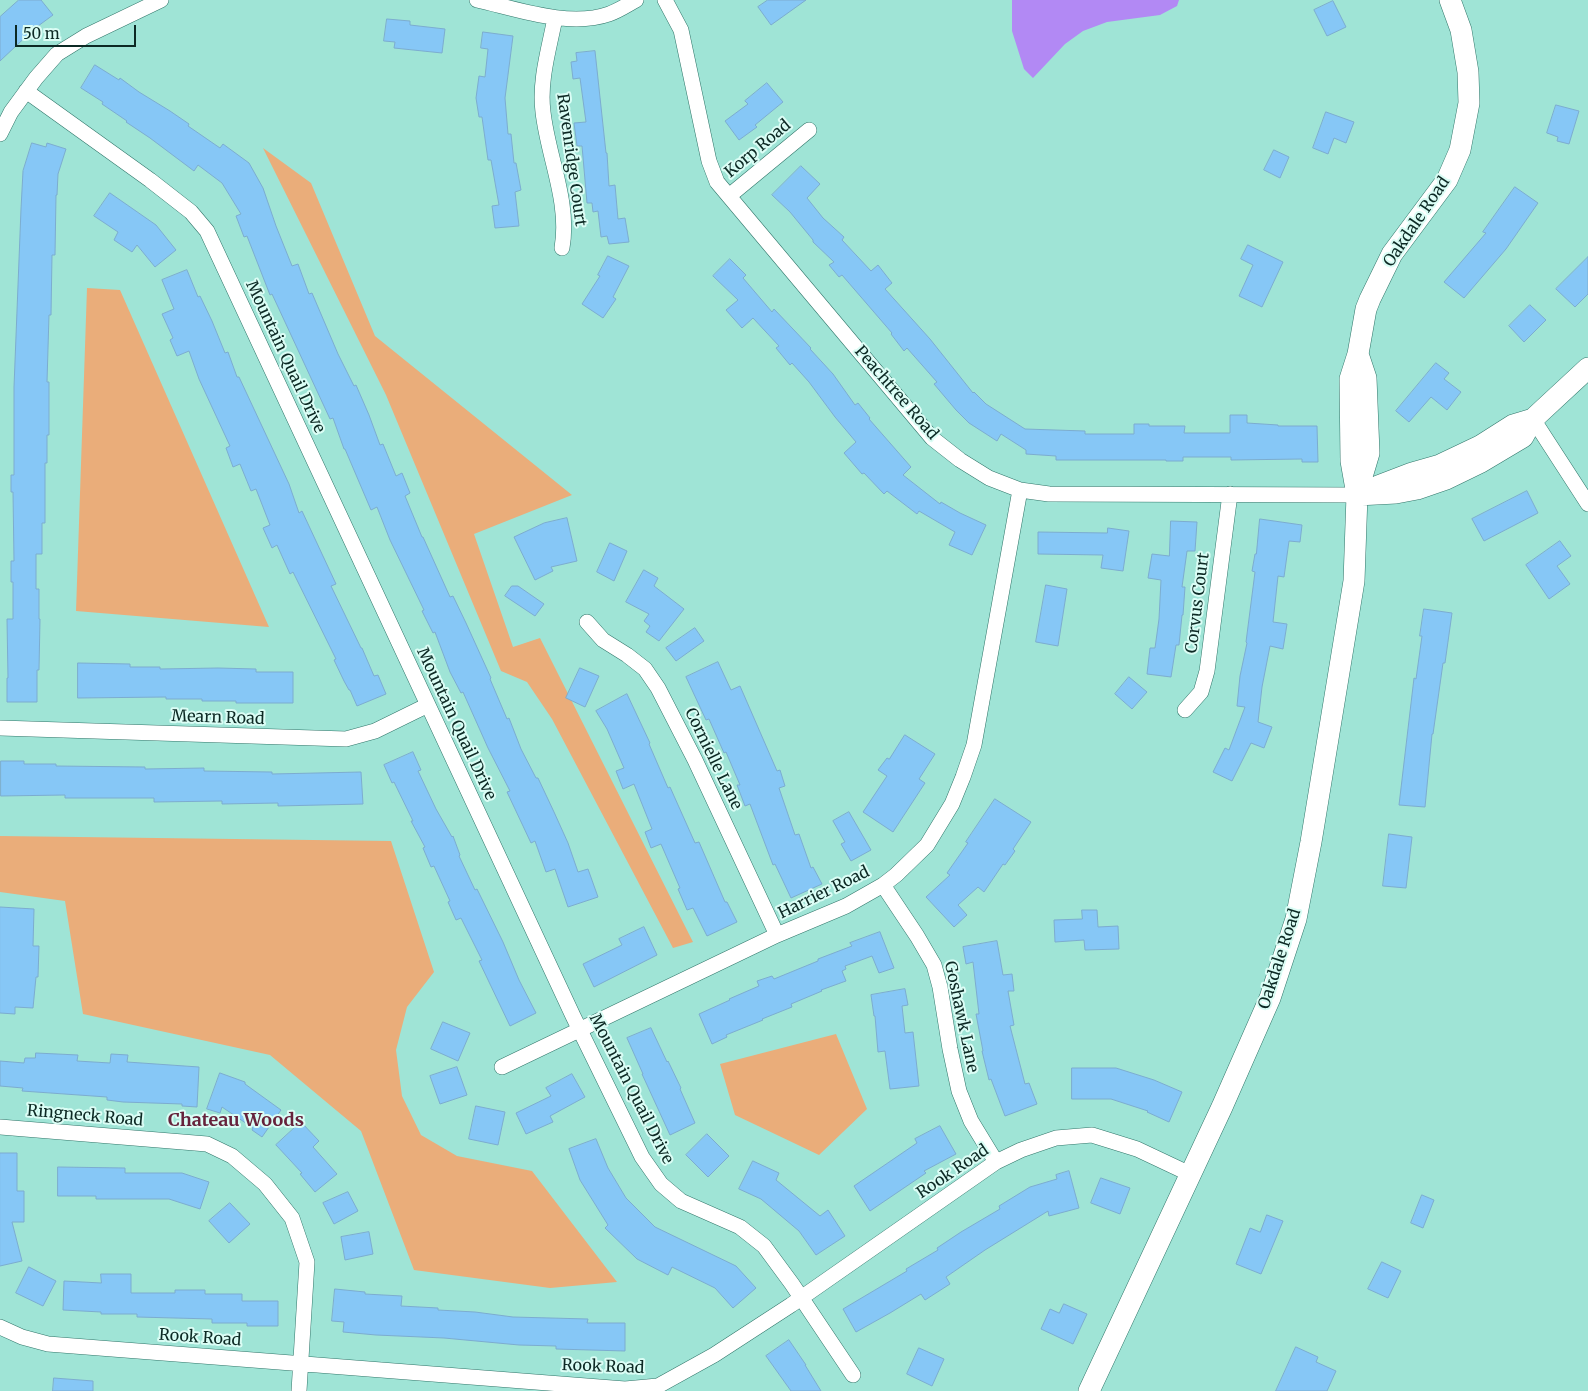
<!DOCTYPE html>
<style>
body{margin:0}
#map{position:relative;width:1588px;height:1391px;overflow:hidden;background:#9fe4d6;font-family:Merriweather,serif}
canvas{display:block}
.scale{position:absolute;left:15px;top:25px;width:121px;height:22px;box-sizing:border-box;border:2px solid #0c2924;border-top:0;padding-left:6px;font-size:15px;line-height:18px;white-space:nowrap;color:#0c2924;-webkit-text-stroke:4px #dbfdf5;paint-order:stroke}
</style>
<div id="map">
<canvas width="1588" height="1391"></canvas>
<div class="scale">50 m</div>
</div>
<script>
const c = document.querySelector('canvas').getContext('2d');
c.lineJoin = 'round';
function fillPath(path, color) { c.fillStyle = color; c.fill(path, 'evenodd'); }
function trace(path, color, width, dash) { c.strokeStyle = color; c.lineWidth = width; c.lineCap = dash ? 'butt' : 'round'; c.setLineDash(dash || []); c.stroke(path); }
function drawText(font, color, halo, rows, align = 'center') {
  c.font = font + ' Merriweather,serif'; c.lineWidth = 4; c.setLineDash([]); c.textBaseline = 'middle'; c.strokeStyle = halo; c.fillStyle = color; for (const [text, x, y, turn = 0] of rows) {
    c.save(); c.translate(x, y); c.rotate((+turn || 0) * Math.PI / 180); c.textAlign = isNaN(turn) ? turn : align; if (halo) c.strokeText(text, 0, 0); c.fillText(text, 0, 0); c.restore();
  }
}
fillPath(new Path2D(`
 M 263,148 L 311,183 L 375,336 L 572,495 L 474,534 L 513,647 L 540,638 L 693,942 L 673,948 L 552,719 L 527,682 L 501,671 L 386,395 Z
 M 87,288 L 120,290 L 269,627 L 76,611 Z
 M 0,836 L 391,841 L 434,972 L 407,1007 L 396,1050 L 402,1096 L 421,1135 L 457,1156 L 532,1171 L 617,1282 L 550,1288 L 414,1270 L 361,1131 L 270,1055 L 83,1014 L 65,901 L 0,892 Z
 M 836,1034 L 867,1109 L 819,1155 L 735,1115 L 720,1064 Z`), '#eaad7a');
fillPath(new Path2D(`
 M 1012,0 L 1179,0 L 1177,6 L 1160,15 L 1107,22 L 1083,31 L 1065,44 L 1033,78 L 1024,69 L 1012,31 Z`), '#b289f4');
const building = new Path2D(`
 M 19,0 L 41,0 L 53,15 L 34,29 L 0,61 L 0,17 Z
 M 768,0 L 806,0 L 771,25 L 758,7 Z
 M 1333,1 L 1346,27 L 1327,36 L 1314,10 Z
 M 387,19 L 410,21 L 410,25 L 445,29 L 442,53 L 394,48 L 395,42 L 384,41 Z
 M 483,32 L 513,36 L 505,98 L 508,134 L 511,134 L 514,163 L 516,163 L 521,190 L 515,192 L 519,226 L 495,228 L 492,206 L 499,205 L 491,160 L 488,160 L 482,117 L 479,117 L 476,98 L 479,76 L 485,77 L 488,49 L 481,48 Z
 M 595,51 L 606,153 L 607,153 L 609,186 L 615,185 L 618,219 L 625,218 L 629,242 L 609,244 L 607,236 L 601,237 L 598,211 L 593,212 L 592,203 L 587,203 L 582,146 L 577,146 L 574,123 L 586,122 L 580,78 L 573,79 L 571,62 L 577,61 L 576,53 Z
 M 95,65 L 119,80 L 120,78 L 139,92 L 170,111 L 189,124 L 188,126 L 220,148 L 223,144 L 249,163 L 263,188 L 276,226 L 292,266 L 298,264 L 309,294 L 312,293 L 338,354 L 354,386 L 356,385 L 369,415 L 380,445 L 383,444 L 396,476 L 402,473 L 410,493 L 405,496 L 422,537 L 423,537 L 450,597 L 453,596 L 466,623 L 491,678 L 490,679 L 507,719 L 509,718 L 521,749 L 536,778 L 538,778 L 554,812 L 568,843 L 578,872 L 588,869 L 598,897 L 568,907 L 555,869 L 546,872 L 535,841 L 531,843 L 507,792 L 510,791 L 488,748 L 463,692 L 461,693 L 450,672 L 435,632 L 433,633 L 422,611 L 424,610 L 390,540 L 377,507 L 371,510 L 345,449 L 344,449 L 333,418 L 330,419 L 272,294 L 270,295 L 247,236 L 244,237 L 236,216 L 241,214 L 222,183 L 198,165 L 194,171 L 150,138 L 126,122 L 127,121 L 102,104 L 103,102 L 81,88 Z
 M 767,83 L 783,102 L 755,125 L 757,127 L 739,140 L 725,121 L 748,104 L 745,101 Z
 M 1556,105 L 1579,111 L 1569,144 L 1557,141 L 1558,137 L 1547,133 Z
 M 1326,112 L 1354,122 L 1346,143 L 1334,138 L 1328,154 L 1313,148 Z
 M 32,143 L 46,147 L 47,143 L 66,149 L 58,174 L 57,195 L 56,195 L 55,255 L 52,255 L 51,315 L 49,315 L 47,382 L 49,382 L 49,435 L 47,435 L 47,463 L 45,463 L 45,523 L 42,523 L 42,554 L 36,554 L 36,589 L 39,589 L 39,619 L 40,619 L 39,670 L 37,670 L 37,702 L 7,702 L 7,678 L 8,678 L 7,619 L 13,619 L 13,582 L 11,582 L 11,561 L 14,561 L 13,492 L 11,492 L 11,475 L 14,475 L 14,387 L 21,209 L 23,171 Z
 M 1274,150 L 1289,157 L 1280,178 L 1264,170 Z
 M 801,166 L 820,184 L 807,198 L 823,218 L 844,237 L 842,240 L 871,271 L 878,265 L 892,283 L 885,289 L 930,339 L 973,393 L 974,392 L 986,404 L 1025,429 L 1085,431 L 1085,434 L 1134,434 L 1134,424 L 1149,424 L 1149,426 L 1185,426 L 1184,433 L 1230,433 L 1230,415 L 1247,415 L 1247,423 L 1278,425 L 1278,426 L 1317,426 L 1318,462 L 1302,462 L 1302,459 L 1231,460 L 1231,457 L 1183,457 L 1183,461 L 1166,461 L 1166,460 L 1056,460 L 1056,456 L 1026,454 L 1026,450 L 1001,434 L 997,441 L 969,423 L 956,410 L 934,384 L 937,382 L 907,348 L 904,351 L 891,334 L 892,333 L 842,275 L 839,277 L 829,265 L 834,262 L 813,242 L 813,240 L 790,212 L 772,195 Z
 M 1515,187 L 1538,203 L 1506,249 L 1464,298 L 1444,282 L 1486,233 L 1483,232 Z
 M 110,193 L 156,225 L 176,250 L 155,267 L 137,245 L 132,252 L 114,240 L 118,232 L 94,216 Z
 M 1248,245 L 1283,262 L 1262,307 L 1239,296 L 1253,265 L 1241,259 Z
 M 608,256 L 629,266 L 613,297 L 616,299 L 603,318 L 582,304 L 600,276 L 598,275 Z
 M 1588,257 L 1588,294 L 1575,307 L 1556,289 Z
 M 730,259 L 746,275 L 743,278 L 772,312 L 774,309 L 811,348 L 810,349 L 833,374 L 855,405 L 858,403 L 870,418 L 869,419 L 911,467 L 903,475 L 940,504 L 941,502 L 960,513 L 986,525 L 972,555 L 949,545 L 955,532 L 919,511 L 917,514 L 887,491 L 884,494 L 864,473 L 862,474 L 844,453 L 856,442 L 835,417 L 809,382 L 792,363 L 790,365 L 776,348 L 779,346 L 753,318 L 742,328 L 726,310 L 738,300 L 713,276 Z
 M 187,270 L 198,297 L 200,296 L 212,321 L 225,353 L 228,352 L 237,377 L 239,377 L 289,484 L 299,513 L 302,511 L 336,584 L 331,586 L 361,648 L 362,648 L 374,676 L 378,675 L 386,694 L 357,706 L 350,690 L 349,690 L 344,681 L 334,660 L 336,659 L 293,572 L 290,574 L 277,545 L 272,548 L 263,528 L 270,525 L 256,489 L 251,491 L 240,464 L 233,467 L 226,448 L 230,446 L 199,379 L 189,351 L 177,356 L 170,340 L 173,338 L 162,314 L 174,309 L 162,280 Z
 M 1530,305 L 1546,320 L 1524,342 L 1509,326 Z
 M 1436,363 L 1449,373 L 1444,379 L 1461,392 L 1447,410 L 1431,397 L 1409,422 L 1396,411 Z
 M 1527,491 L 1538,513 L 1484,541 L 1472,519 Z
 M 567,518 L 577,561 L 551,567 L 553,571 L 535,580 L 514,537 L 544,523 Z
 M 1260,519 L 1302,525 L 1300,542 L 1289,541 L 1284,577 L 1278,576 L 1273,622 L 1287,624 L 1283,649 L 1270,646 L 1262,687 L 1258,722 L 1272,727 L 1264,748 L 1251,743 L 1232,781 L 1213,772 L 1225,748 L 1229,750 L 1245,707 L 1237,706 L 1240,676 L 1247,643 L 1246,642 L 1255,572 L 1252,571 L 1255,554 L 1256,554 Z
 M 1171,521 L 1197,522 L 1195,551 L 1187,551 L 1182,587 L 1185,587 L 1183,615 L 1182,615 L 1179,645 L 1176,645 L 1171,677 L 1147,674 L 1150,648 L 1155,648 L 1159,619 L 1161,580 L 1148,578 L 1152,554 L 1169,556 Z
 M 1108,528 L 1129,531 L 1123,571 L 1101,568 L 1103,555 L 1038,554 L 1038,532 L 1107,533 Z
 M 1560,541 L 1571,556 L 1557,566 L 1570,584 L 1549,599 L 1526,565 Z
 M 610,543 L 627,551 L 614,581 L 597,572 Z
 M 644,570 L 658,578 L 654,586 L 684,609 L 659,641 L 646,632 L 650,626 L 644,621 L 649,614 L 626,602 Z
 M 1046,585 L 1067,589 L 1058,646 L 1036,642 Z
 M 512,586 L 518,586 L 544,604 L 535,616 L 505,596 Z
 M 1424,609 L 1452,613 L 1445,663 L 1443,663 L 1433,734 L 1432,734 L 1425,807 L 1399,805 L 1414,678 L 1416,679 L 1422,636 L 1420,636 Z
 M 695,628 L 704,641 L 676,661 L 666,648 Z
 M 718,662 L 731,690 L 740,686 L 777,771 L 780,770 L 785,786 L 779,788 L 795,835 L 799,834 L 811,868 L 813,867 L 822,884 L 791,898 L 775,864 L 773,865 L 750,804 L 745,806 L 737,785 L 740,785 L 726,752 L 724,753 L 709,719 L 706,720 L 686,677 Z
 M 78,663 L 130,664 L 130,667 L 160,667 L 160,669 L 218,668 L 256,669 L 256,672 L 293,672 L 293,703 L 236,703 L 236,701 L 202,701 L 202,699 L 166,699 L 166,697 L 78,698 Z
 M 580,668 L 599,676 L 585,707 L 566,698 Z
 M 1129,677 L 1147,692 L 1132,709 L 1115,694 Z
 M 627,694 L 650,743 L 649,744 L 668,788 L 670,787 L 695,843 L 699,842 L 725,902 L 727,902 L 737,922 L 707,936 L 693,908 L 687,910 L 678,889 L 680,888 L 661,844 L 651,848 L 645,832 L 652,829 L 634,784 L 623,789 L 616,771 L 624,768 L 607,729 L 596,711 Z
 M 905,735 L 935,754 L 919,779 L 925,783 L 893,832 L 863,812 L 887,776 L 878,770 L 887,758 L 889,759 Z
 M 413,752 L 421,770 L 418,771 L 436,809 L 452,837 L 453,836 L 460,855 L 459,856 L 475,890 L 477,889 L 503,942 L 519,980 L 536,1013 L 510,1026 L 479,961 L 482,960 L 461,918 L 456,920 L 448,902 L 450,901 L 434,866 L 431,867 L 423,848 L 425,847 L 411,821 L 413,821 L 394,782 L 392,783 L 384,765 Z
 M 1,761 L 24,761 L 24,764 L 56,764 L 56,766 L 145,767 L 145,769 L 204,768 L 204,771 L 272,772 L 272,774 L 361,772 L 363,804 L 278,806 L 278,803 L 222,804 L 222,801 L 154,802 L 154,798 L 65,798 L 65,795 L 1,796 Z
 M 995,799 L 1031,822 L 1013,849 L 1015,851 L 1005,865 L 1003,864 L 984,892 L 978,887 L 958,905 L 967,915 L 954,927 L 926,897 L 950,875 L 947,873 L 968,843 L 966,842 Z
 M 849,812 L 871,850 L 851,861 L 841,844 L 845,842 L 833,821 Z
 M 1389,834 L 1412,837 L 1406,888 L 1383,886 Z
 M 0,907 L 34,909 L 33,946 L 39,946 L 38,977 L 36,977 L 33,1008 L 15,1007 L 15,1014 L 0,1013 Z
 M 1082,910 L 1097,910 L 1098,927 L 1118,926 L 1119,949 L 1085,950 L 1084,940 L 1055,942 L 1054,920 L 1082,919 Z
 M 644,927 L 657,955 L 594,987 L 583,964 L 622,945 L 619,939 Z
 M 880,932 L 894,968 L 879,973 L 872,956 L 845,966 L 846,969 L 842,971 L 846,981 L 821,990 L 822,991 L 791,1004 L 792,1007 L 762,1019 L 763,1020 L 726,1035 L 727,1037 L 712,1044 L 699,1014 L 730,1000 L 729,999 L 759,986 L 757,981 L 772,976 L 774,979 L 818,961 L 818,959 L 852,946 L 850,943 Z
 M 997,941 L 1003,975 L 1012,974 L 1014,991 L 1008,991 L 1014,1025 L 1010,1026 L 1025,1084 L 1029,1083 L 1037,1104 L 1005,1116 L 991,1079 L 989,1080 L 982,1051 L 983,1051 L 976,1014 L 979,1014 L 973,962 L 966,964 L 963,947 Z
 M 905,989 L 908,1005 L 902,1006 L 905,1033 L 913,1032 L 919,1086 L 890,1089 L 885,1051 L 878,1052 L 875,1016 L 874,1016 L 871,995 Z
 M 443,1022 L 470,1033 L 458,1061 L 431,1049 Z
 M 651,1028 L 667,1062 L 668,1061 L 681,1088 L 680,1089 L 695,1123 L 670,1135 L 642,1074 L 643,1074 L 627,1038 Z
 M 36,1053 L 78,1055 L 77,1061 L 110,1063 L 111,1054 L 128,1055 L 127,1062 L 199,1067 L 197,1107 L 182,1106 L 182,1104 L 123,1102 L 107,1100 L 107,1097 L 22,1091 L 23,1088 L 0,1086 L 0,1061 L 24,1063 L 25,1058 L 35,1058 Z
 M 457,1067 L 467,1095 L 440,1104 L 430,1076 Z
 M 1072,1068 L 1116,1068 L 1154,1080 L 1182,1092 L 1169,1122 L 1147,1112 L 1148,1111 L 1111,1099 L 1072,1099 Z
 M 220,1073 L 245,1082 L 245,1084 L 281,1110 L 262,1137 L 252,1130 L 253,1128 L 222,1107 L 220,1113 L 207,1109 Z
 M 572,1074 L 585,1097 L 550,1116 L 553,1122 L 526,1134 L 516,1113 L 551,1096 L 546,1088 Z
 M 476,1106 L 505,1112 L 498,1145 L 469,1139 Z
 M 301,1122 L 319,1141 L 313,1147 L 337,1174 L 315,1192 L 300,1174 L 302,1173 L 276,1145 Z
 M 940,1126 L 956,1154 L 924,1171 L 926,1173 L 870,1211 L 854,1186 L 917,1143 L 915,1139 Z
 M 707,1134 L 729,1156 L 708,1177 L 686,1155 Z
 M 596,1139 L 608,1168 L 626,1198 L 655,1227 L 736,1266 L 756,1288 L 733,1308 L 715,1288 L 672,1267 L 668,1275 L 637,1259 L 605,1228 L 608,1225 L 580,1180 L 569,1149 Z
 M 0,1153 L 17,1153 L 17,1191 L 24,1191 L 24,1222 L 12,1222 L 22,1261 L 0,1266 Z
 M 753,1161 L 779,1173 L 776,1180 L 820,1216 L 828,1210 L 845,1236 L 816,1255 L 799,1231 L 761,1199 L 739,1189 Z
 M 58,1167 L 125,1168 L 125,1173 L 182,1173 L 209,1182 L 200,1209 L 169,1199 L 96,1199 L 96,1196 L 58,1196 Z
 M 1069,1171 L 1079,1208 L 1049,1216 L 1048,1211 L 985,1250 L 946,1277 L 950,1284 L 925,1300 L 921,1294 L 890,1313 L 856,1332 L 843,1309 L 907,1271 L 906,1269 L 938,1250 L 937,1248 L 961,1232 L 1000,1209 L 999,1206 L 1030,1187 L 1057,1179 L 1056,1175 Z
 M 1101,1178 L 1130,1188 L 1120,1214 L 1091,1203 Z
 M 348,1192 L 358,1211 L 334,1224 L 323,1203 Z
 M 1422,1195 L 1434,1200 L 1423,1228 L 1411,1223 Z
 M 230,1203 L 250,1224 L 229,1243 L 209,1221 Z
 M 1267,1215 L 1283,1221 L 1261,1274 L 1236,1264 L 1250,1228 L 1260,1232 Z
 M 369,1232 L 373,1254 L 345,1260 L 341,1237 Z
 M 1382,1262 L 1401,1271 L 1388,1298 L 1368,1289 Z
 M 29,1267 L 56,1281 L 43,1306 L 16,1293 Z
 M 101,1274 L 131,1274 L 131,1293 L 175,1293 L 175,1290 L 205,1290 L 205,1294 L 242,1294 L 242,1301 L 278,1301 L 278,1326 L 247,1326 L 247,1323 L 212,1323 L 212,1319 L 137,1317 L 137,1314 L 101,1314 L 101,1312 L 63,1310 L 64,1281 L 101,1283 Z
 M 335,1289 L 365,1292 L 365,1294 L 402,1296 L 401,1306 L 438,1308 L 438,1310 L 475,1312 L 513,1317 L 588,1319 L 587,1323 L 625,1323 L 625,1351 L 556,1349 L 556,1346 L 519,1345 L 444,1338 L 376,1335 L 343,1332 L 344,1322 L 332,1321 Z
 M 1064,1304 L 1087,1314 L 1073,1344 L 1041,1329 L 1050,1309 L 1059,1313 Z
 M 789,1340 L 806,1365 L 805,1365 L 821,1391 L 791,1391 L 766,1356 Z
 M 1296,1347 L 1318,1357 L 1316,1362 L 1336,1371 L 1327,1391 L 1276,1391 Z
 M 919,1348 L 944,1359 L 932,1386 L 907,1374 Z
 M 54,1378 L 93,1381 L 93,1391 L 53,1391 Z`);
fillPath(building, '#86c7f6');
trace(building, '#7caccf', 1);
const street = new Path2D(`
 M 477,0 C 517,9 569,28 609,14 C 618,11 627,5 636,0
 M 665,0 L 681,30 L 709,161 L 717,182 L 932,438 L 960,460 L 989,478 L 1020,490 L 1049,494 L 1357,495
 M 555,18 C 549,49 539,81 543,112 C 548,157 570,202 562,248
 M 26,91 L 150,180 L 191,212 L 207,231 L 573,1016 L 642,1157 L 661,1184 L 681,1201 L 740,1227 L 764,1246 L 792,1284 L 853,1375
 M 0,134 L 11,112 L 36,78 L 57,54 L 86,36 L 161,0
 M 729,196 L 809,130
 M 1533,419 L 1588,504
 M 587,622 L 603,640 L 627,655 L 645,669 L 658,688 L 695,760 L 777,935
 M 1185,710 L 1201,692 L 1207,671 L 1230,494
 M 0,728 L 346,739 L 375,731 L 428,705
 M 883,885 L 917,936 L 934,965 L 940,987 L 950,1049 L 959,1091 L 971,1121 L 996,1162
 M 502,1067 L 777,935 L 846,906 L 883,885 L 896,875 L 927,845 L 952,804 L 963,777 L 974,745 L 1020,490
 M 0,1127 L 207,1144 L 232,1156 L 265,1184 L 292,1218 L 307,1262 L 299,1391
 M 0,1327 L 22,1337 L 48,1344 L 625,1389 L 658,1386 L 714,1355 L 791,1305 L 996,1162 L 1021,1150 L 1056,1138 L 1092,1135 L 1137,1149 L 1190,1174`);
const secondary = new Path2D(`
 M 1378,486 L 1412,473 L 1440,465 L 1480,446 L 1513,425 L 1533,419
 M 1358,490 L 1369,453 L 1366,378 L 1358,354
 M 1357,495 L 1396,493 L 1417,489 L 1446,479 L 1481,462 L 1523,437 L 1533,419 L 1588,368
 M 1089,1391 L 1222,1107 L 1270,998 L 1296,919 L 1311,842 L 1354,581 L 1357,495 L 1351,461 L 1350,379 L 1358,354 L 1366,309 L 1370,299 L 1392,254 L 1447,180 L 1460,150 L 1469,103 L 1468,72 L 1461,30 L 1450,0`);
trace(street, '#31766a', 16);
trace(secondary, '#31766a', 22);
trace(street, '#fff', 15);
trace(secondary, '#fff', 21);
drawText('16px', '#0c2924', '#dbfdf5', [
 ["Korp Road",758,149,-40],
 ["Ravenridge Court",571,160,82],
 ["Oakdale Road",1417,222,-56],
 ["Mountain Quail Drive",285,357,65],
 ["Peachtree Road",896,393,49],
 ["Corvus Court",1198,603,-83],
 ["Mearn Road",218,718,2],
 ["Mountain Quail Drive",456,724,65],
 ["Cornielle Lane",713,759,64],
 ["Harrier Road",824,893,-26],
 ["Oakdale Road",1280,959,-72],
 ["Goshawk Lane",961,1017,78],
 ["Mountain Quail Drive",631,1089,63],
 ["Ringneck Road",85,1116,5],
 ["Rook Road",953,1172,-34],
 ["Rook Road",200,1338,4],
 ["Rook Road",603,1367,2]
]);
drawText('bold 18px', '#66233c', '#dbfdf5', [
 ["Chateau Woods",236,1121]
]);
</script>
